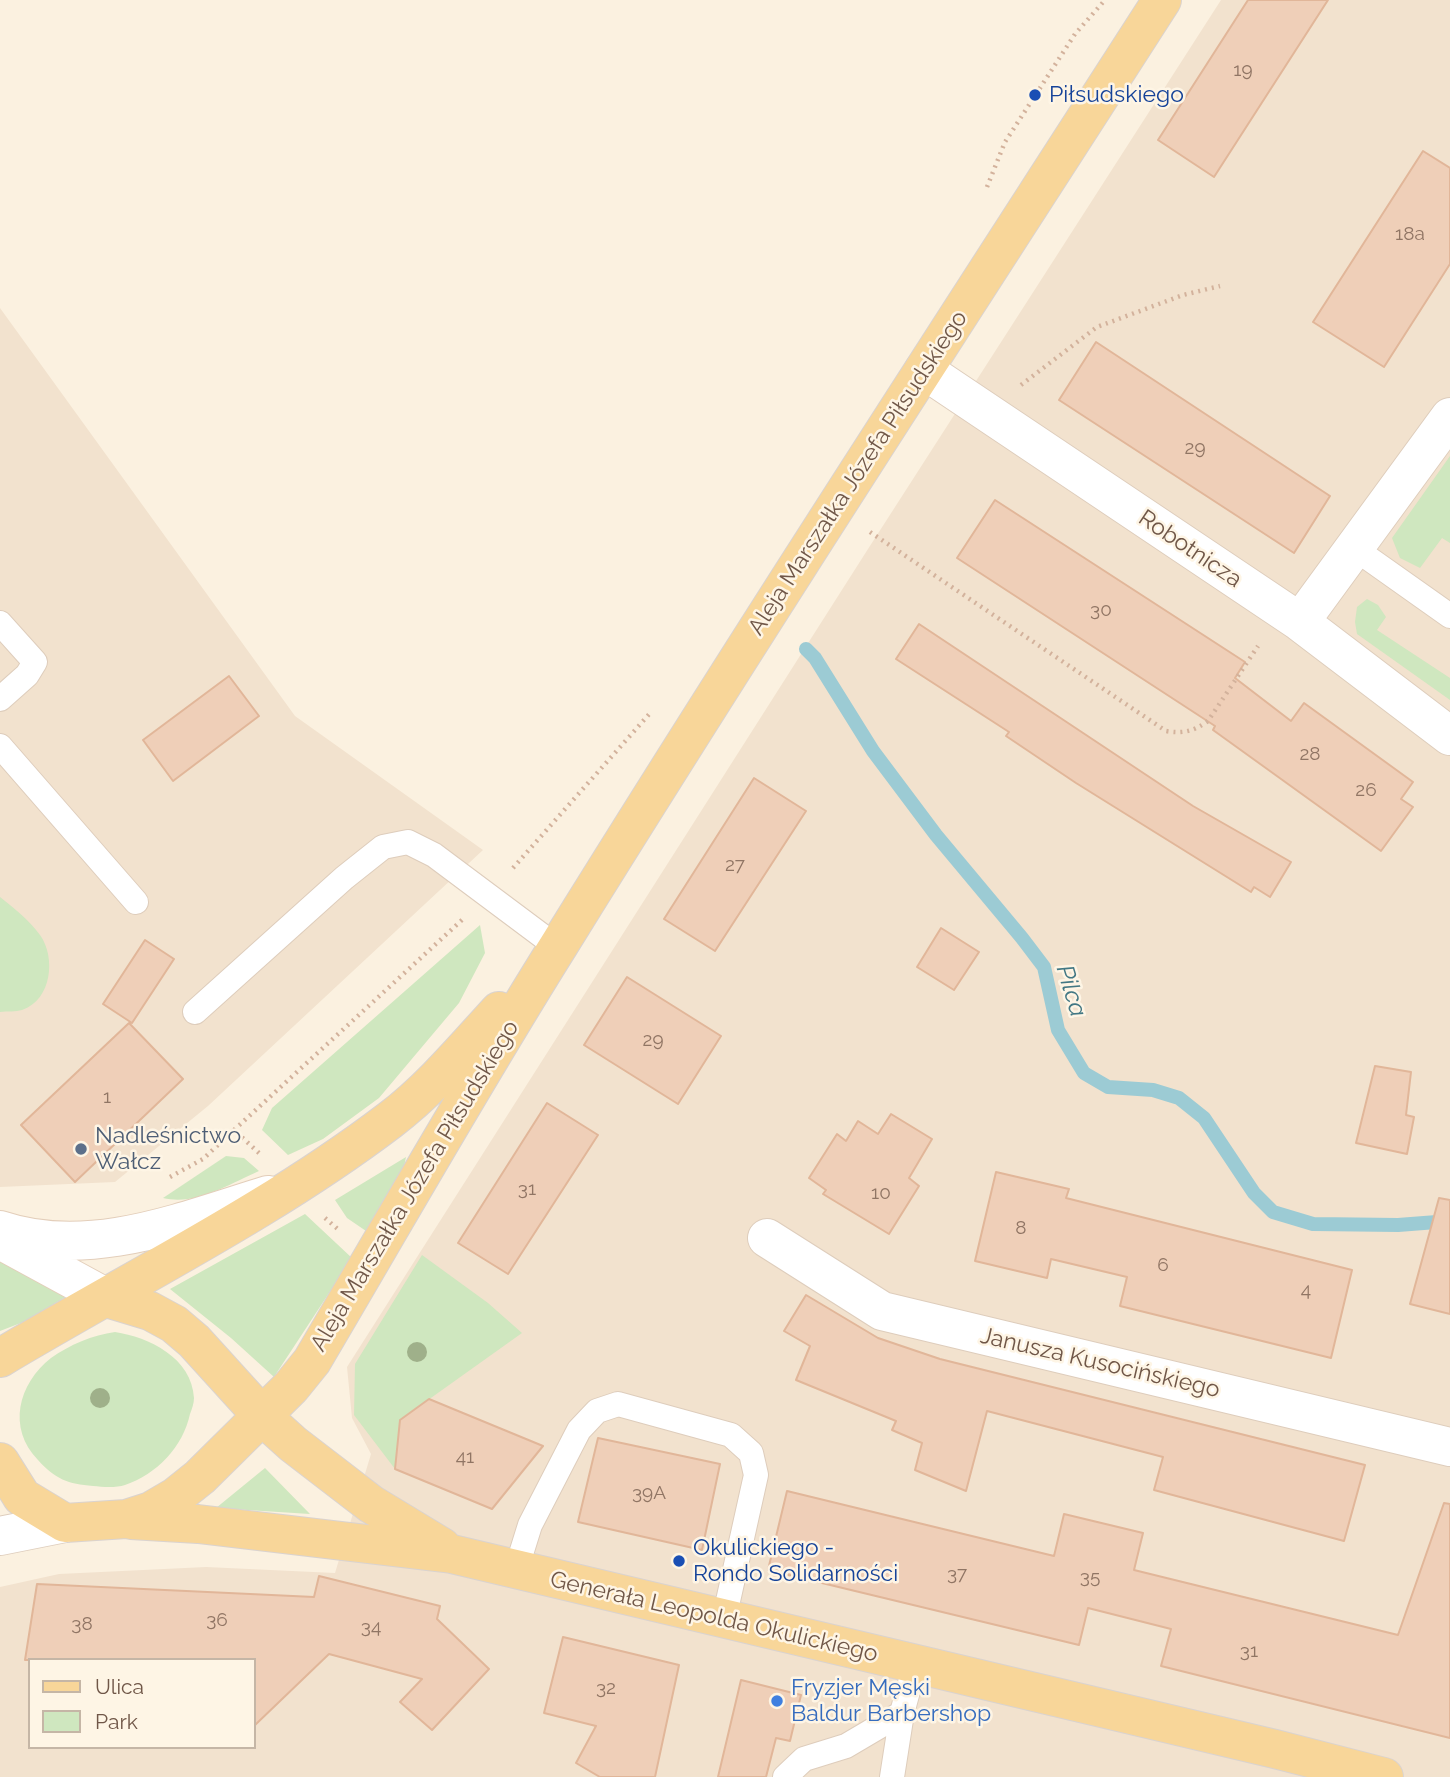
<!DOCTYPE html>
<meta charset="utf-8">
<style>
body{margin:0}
#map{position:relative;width:1450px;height:1777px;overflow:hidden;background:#fbf1e0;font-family:Raleway,sans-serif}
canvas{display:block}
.legend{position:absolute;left:28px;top:1658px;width:228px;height:91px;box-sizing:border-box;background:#fef5e5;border:2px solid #c5b6a6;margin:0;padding:9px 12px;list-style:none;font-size:21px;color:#705748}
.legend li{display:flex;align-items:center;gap:14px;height:35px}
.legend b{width:35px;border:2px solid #c5b6a6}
</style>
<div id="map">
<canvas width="1450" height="1777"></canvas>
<ul class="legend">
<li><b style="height:9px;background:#f8d699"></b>Ulica</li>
<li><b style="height:19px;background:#cfe7bf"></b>Park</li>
</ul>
</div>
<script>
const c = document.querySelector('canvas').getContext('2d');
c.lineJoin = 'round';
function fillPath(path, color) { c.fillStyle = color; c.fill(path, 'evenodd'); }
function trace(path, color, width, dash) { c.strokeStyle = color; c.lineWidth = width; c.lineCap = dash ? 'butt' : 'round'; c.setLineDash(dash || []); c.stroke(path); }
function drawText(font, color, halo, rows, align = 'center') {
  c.font = font + ' Raleway,sans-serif'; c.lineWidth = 5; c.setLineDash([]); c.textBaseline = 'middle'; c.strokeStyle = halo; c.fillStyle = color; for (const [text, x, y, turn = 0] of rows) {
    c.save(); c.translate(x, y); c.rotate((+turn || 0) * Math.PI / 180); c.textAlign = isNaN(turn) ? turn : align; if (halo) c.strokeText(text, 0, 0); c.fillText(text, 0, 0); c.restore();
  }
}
fillPath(new Path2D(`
 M 1221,0 L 1450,0 L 1450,1777 L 0,1777 L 0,1587 L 59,1574 L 206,1567 L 335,1573 L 371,1454 L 352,1418 L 347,1367 L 868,549 ZM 30,1660 L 254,1660 L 254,1747 L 30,1747 Z
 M 0,308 L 295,716 L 483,850 L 208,1106 L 115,1182 L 0,1187 Z`), '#f2e2ce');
fillPath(new Path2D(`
 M 1450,456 L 1450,543 L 1442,538 L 1420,568 L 1400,558 L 1392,538 Z
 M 1367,599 L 1378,605 L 1386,617 L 1377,630 L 1450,678 L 1450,700 L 1357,634 L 1355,622 L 1357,607 Z
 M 0,897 C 14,908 29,920 40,935 C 56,957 52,1000 22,1010 C 16,1012 7,1011 0,1012 Z
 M 480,925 L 485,953 L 459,1003 L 379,1098 L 323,1139 L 288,1155 L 262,1130 L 272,1108 Z
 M 226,1156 L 244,1158 L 259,1171 C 229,1184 196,1206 163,1198 Z
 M 406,1157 L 403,1172 L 366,1231 L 347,1218 L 335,1200 Z
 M 305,1214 L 352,1258 L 274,1377 L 231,1338 L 170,1289 Z
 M 422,1255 L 488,1303 L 522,1333 L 400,1420 L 395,1469 L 354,1415 L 355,1364 Z
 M 0,1261 L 72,1293 L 26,1321 L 0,1331 Z
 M 115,1332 C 149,1337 192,1358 194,1398 C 194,1403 192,1409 190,1414 C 183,1447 157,1474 125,1485 C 116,1488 103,1487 93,1486 C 68,1484 55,1479 38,1460 C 7,1428 18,1384 51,1358 C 69,1345 93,1335 115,1332 Z
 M 265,1468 L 310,1514 L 216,1508 Z`), '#cfe7bf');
trace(new Path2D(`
 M 806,649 L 815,658 L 873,751 L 936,835 L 1022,938 L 1044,967 L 1058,1030 L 1084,1073 L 1108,1087 L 1153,1090 L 1179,1098 L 1204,1118 L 1254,1193 L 1273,1212 L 1313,1224 L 1398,1225 L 1450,1221`), '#9ccbd4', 14);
const building = new Path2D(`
 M 1248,0 L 1328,0 L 1214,177 L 1158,140 Z
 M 1423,151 L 1450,168 L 1450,264 L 1384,367 L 1313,322 Z
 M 1096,342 L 1330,496 L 1294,553 L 1059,400 Z
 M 995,500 L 1245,662 L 1235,678 L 1291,721 L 1304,703 L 1413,782 L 1401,799 L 1413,807 L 1381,851 L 1213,730 L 1215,726 L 957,558 Z
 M 919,624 L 1193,806 L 1291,862 L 1270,897 L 1254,887 L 1251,892 L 1076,783 L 1006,736 L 1009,732 L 896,659 Z
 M 229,676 L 259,716 L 173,781 L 143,740 Z
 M 754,778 L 806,811 L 715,951 L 664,919 Z
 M 941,928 L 979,952 L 954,990 L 917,967 Z
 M 145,940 L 174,959 L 132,1023 L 103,1004 Z
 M 627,977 L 721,1036 L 678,1104 L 584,1045 Z
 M 129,1023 L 183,1079 L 75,1182 L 21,1125 Z
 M 1375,1066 L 1411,1072 L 1406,1115 L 1414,1117 L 1407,1154 L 1356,1143 Z
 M 547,1103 L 598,1135 L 508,1274 L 458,1243 Z
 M 891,1114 L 932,1139 L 909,1178 L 919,1186 L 889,1234 L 823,1194 L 826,1190 L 809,1178 L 837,1134 L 846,1141 L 858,1121 L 878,1134 Z
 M 996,1172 L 1069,1189 L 1066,1198 L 1352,1270 L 1331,1358 L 1120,1306 L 1127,1277 L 1051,1259 L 1047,1278 L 975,1261 Z
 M 1439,1198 L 1450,1200 L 1450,1314 L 1410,1304 Z
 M 806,1295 L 878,1338 L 940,1359 L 1365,1465 L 1344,1541 L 1154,1490 L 1163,1457 L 987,1411 L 966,1491 L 915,1470 L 922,1443 L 892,1430 L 896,1421 L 796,1380 L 810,1346 L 784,1331 Z
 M 429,1399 L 543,1446 L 492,1509 L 395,1469 L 400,1420 Z
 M 598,1438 L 720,1464 L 702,1550 L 578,1522 Z
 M 787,1491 L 1054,1556 L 1064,1514 L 1143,1533 L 1134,1570 L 1398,1635 L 1444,1503 L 1450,1504 L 1450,1738 L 1161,1666 L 1171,1629 L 1088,1608 L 1079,1645 L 768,1570 Z
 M 319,1576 L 440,1606 L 437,1619 L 489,1669 L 432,1730 L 400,1702 L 422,1679 L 329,1654 L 254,1726 L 254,1660 L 25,1660 L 37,1584 L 314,1597 Z
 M 563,1637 L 679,1665 L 655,1777 L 600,1777 L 576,1763 L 596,1726 L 544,1713 Z
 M 741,1680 L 801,1695 L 790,1741 L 776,1738 L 766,1777 L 718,1777 Z`);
fillPath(building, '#efcfb8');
trace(building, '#e1b699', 2);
const service = new Path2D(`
 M 1354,548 L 1450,616
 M 0,623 L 35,662 L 27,675 L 0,699
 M 0,746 L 136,902
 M 195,1012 L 344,878 L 383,847 L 408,842 L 434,855 L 557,947
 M 516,1570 L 530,1525 L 579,1430 L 597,1411 L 618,1404 L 731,1435 L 751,1453 L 756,1475 L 724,1619
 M 785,1777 L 804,1759 L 846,1746 L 902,1713
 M 892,1777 L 902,1713 L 915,1665`);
const minor = new Path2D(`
 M 924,370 L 1300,622 L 1450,736
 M 1300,622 L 1450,417
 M 767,1238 L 882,1311 L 1450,1447`);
const tertiary = new Path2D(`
 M 0,1536 L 65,1523`);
const secondary = new Path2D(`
 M 0,1230 C 89,1260 183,1221 268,1195
 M 4,1242 L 107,1298`);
const primary = new Path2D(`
 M 107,1298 L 150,1311 L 174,1324 L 194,1341 L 263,1417 L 293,1444 L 371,1504 L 442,1547
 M 0,1358 C 130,1280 269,1212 390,1120 C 431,1089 465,1048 499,1011
 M 0,1462 L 22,1497 L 65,1523 L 126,1519 L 151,1511 L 175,1497 L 200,1477 L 291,1387 L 312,1361 C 394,1222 473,1082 559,945 C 756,627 960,314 1162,0
 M 131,1520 L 198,1524 L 452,1554 L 1275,1749 L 1384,1777`);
trace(service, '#decdbc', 26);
trace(minor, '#decdbc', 40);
trace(tertiary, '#decdbc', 40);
trace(secondary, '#e3ceba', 40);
trace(primary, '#dad3cf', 40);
trace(new Path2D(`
 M 987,187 L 1005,142 L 1075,34 L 1105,0
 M 1021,385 L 1097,327 L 1183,295 L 1220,286
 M 870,532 L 1166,731 C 1183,734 1194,731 1208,721 L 1258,646
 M 513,868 L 651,712
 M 234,1130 L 463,919
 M 170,1177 L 203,1159 L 234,1130 L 259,1153
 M 325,1218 L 340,1231`), '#d3b29c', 4.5, [2, 5]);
trace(service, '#fff', 24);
trace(minor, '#fff', 38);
trace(tertiary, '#fff', 38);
trace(secondary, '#fff', 38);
trace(primary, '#f8d699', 38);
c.fillStyle = '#9fb08a';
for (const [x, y] of [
 [417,1352],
 [100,1398]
]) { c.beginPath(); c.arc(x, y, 10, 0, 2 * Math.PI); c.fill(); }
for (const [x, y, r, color] of [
 [1035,95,7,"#1a4fb4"],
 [81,1149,7,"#5c6f8a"],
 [679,1561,7,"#1a4fb4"],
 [777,1701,7,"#3f7fe0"]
]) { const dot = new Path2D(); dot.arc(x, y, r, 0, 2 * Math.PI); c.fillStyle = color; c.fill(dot); trace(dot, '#fef5e5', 2.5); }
drawText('19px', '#907564', null, [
 ["19",1243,70],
 ["18a",1410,234],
 ["29",1195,448],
 ["30",1101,610],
 ["28",1310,754],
 ["26",1366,790],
 ["27",735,865],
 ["29",653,1040],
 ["1",107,1097],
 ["31",527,1189],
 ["10",881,1193],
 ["8",1021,1228],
 ["6",1163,1265],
 ["4",1306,1290],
 ["41",465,1457],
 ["39A",649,1493],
 ["37",957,1574],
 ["35",1090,1577],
 ["36",217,1620],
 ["38",82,1624],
 ["34",371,1627],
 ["31",1249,1651],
 ["32",606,1688]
]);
drawText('23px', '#164399', '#fef5e5', [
 ["Piłsudskiego",1049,95],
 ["Okulickiego -",693,1548],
 ["Rondo Solidarności",693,1574]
], 'left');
drawText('23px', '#705748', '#fef5e5', [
 ["Aleja Marszałka Józefa Piłsudskiego",858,473,-57],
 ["Robotnicza",1190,549,34],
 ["Aleja Marszałka Józefa Piłsudskiego",415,1186,-59],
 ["Janusza Kusocińskiego",1100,1363,13],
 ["Generała Leopolda Okulickiego",714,1617,13]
]);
drawText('23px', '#4e5e75', '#fef5e5', [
 ["Nadleśnictwo",95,1136],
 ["Wałcz",95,1162]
], 'left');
drawText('23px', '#366cbe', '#fef5e5', [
 ["Fryzjer Męski",791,1688],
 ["Baldur Barbershop",791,1714]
], 'left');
drawText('italic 24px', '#437884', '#fef5e5', [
 ["Pilca",1071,991,73]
]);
</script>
